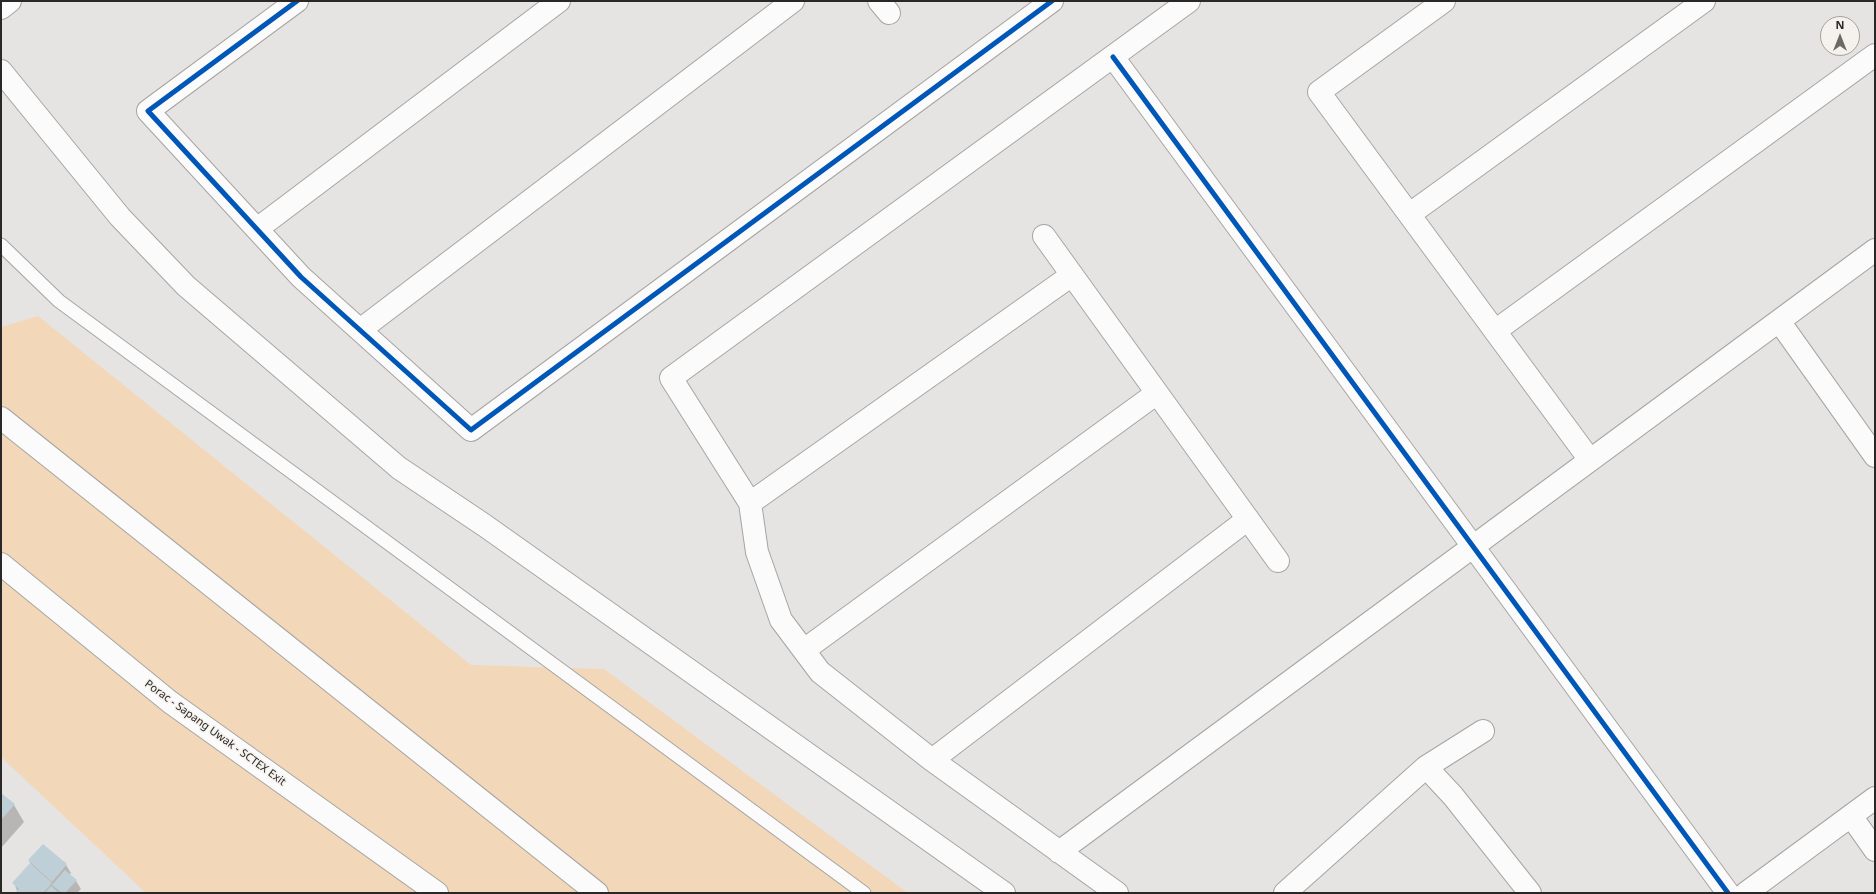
<!DOCTYPE html>
<style>
body{margin:0}
#map{position:relative;width:1876px;height:894px;overflow:hidden;background:#e6e4e2;font-family:"Noto Sans",sans-serif}
canvas{display:block}
.frame{position:absolute;inset:0;border:2px solid #292826;pointer-events:none}
.north{position:absolute;left:1820px;top:16px;width:40px;height:40px;box-sizing:border-box;background:#f5f1ed;border:1px solid #a3a19d;border-radius:50%;rotate:0deg;font-size:11px;font-weight:700;line-height:16px;text-align:center;color:#292826}
.north::after{content:'';display:block;margin:auto;width:14px;height:18px;background:#6b6a68;clip-path:polygon(50% 0,100% 100%,50% 72%,0 100%)}
</style>
<div id="map">
<canvas width="1876" height="894"></canvas>
<div class="frame"></div>
<div class="north">N</div>
</div>
<script>
const c = document.querySelector('canvas').getContext('2d');
c.lineJoin = 'round';
function fillPath(path, color) { c.fillStyle = color; c.fill(path, 'evenodd'); }
function trace(path, color, width, dash) { c.strokeStyle = color; c.lineWidth = width; c.lineCap = dash ? 'butt' : 'round'; c.setLineDash(dash || []); c.stroke(path); }
function drawText(font, color, halo, rows, align = 'center') {
  c.font = font + ' "Noto Sans",sans-serif'; c.lineWidth = 3; c.setLineDash([]); c.textBaseline = 'middle'; c.strokeStyle = halo; c.fillStyle = color; for (const [text, x, y, turn = 0] of rows) {
    c.save(); c.translate(x, y); c.rotate((+turn || 0) * Math.PI / 180); c.textAlign = isNaN(turn) ? turn : align; if (halo) c.strokeText(text, 0, 0); c.fillText(text, 0, 0); c.restore();
  }
}
fillPath(new Path2D(`
 M 38,316 L 471,665 L 604,669 L 908,893 L 146,893 L 1,757 L 1,327 Z`), '#f3d7b9');
fillPath(new Path2D(`
 M 1,794 L 14,805 L 24,822 L 1,848 Z
 M 29,861 L 66,865 L 71,873 L 69,875 L 76,881 L 81,889 L 77,893 L 18,893 L 14,883 L 33,867 Z`), '#0003');
fillPath(new Path2D(`
 M 1,793 L 15,804 L 1,820 Z
 M 43,844 L 67,864 L 52,882 L 28,860 Z
 M 30,863 L 52,883 L 43,893 L 18,893 L 16,891 L 19,889 L 12,883 Z
 M 65,870 L 77,880 L 65,893 L 62,893 L 52,885 Z
 M 51,886 L 59,893 L 45,893 Z`), '#bfcfd7');
const service = new Path2D(`
 M 1,245 L 59,301 L 864,893`);
const minor = new Path2D(`
 M 297,1 L 148,111 L 301,277 L 471,430 L 1052,1
 M 879,1 L 889,13
 M 1444,1 L 1319,92 L 1590,460
 M 1,8 L 10,1
 M 1113,57 L 1728,893
 M 1,71 L 120,217 L 186,286 L 399,468 L 484,525 L 1004,893
 M 1410,214 L 1704,1
 M 257,229 L 559,1
 M 1044,236 L 1278,561
 M 1779,321 L 1875,456
 M 360,330 L 793,1
 M 1495,331 L 1875,55
 M 1,418 L 597,893
 M 750,503 L 1072,275
 M 804,650 L 1157,393
 M 932,760 L 1248,519
 M 1426,767 L 1453,796 L 1530,893
 M 1851,816 L 1875,850
 M 1059,852 L 1875,250
 M 1117,893 L 932,760 L 820,672 L 781,620 L 757,552 L 750,503 L 671,378 L 1189,1
 M 1285,893 L 1426,767 L 1483,731
 M 1746,893 L 1875,798`);
const secondary = new Path2D(`
 M 1,564 L 170,702 L 437,893`);
trace(service, '#a7a5a3', 15);
trace(minor, '#a7a5a3', 24);
trace(secondary, '#a7a5a3', 24);
trace(service, '#fbfbfb', 13);
trace(minor, '#fbfbfb', 22);
trace(secondary, '#fbfbfb', 22);
trace(new Path2D(`
 M 297,1 L 148,111 L 301,277 L 471,430 L 1052,1
 M 1113,57 L 1728,893`), '#0057b8', 5);
drawText('11px', '#292826', '#f5f1ed', [
 ["Porac - Sapang Uwak - SCTEX Exit",215,733,36]
]);
</script>
